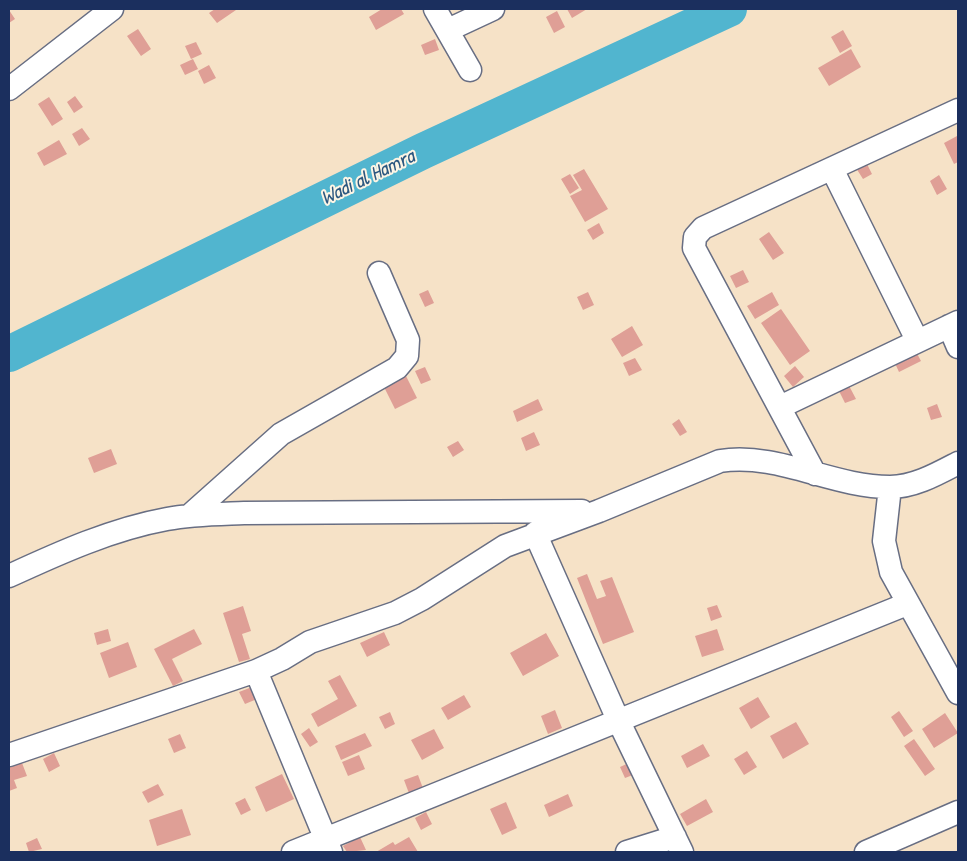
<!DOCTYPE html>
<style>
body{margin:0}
#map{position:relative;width:967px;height:861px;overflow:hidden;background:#f6e2c7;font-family:"Patrick Hand",sans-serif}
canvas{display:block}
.frame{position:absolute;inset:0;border:10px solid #1b2f5e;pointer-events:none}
</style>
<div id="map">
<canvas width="967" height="861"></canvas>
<div class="frame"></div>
</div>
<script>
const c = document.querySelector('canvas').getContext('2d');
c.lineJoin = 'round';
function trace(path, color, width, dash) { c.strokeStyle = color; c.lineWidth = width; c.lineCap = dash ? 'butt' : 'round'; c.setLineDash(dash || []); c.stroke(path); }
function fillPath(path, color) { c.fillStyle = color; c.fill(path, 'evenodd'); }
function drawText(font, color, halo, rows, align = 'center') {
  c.font = font + ' "Patrick Hand",sans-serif'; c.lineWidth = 4; c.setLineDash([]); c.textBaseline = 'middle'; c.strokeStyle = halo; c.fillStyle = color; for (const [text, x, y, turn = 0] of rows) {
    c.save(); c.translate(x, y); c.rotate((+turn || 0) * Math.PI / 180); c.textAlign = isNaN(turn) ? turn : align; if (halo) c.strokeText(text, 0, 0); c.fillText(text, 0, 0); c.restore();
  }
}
trace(new Path2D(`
 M 9,354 L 423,151 L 729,9`), '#51b5cf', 36);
fillPath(new Path2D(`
 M 215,9 L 235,9 L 236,10 L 217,23 L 209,13 Z
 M 382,9 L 401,9 L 404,14 L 376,30 L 369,17 Z
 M 567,9 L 587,9 L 572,18 Z
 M 9,10 L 15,19 L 9,23 Z
 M 557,11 L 565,27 L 554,33 L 546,17 Z
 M 138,29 L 151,49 L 141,56 L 127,36 Z
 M 843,30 L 852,46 L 840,53 L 831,37 Z
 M 435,39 L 439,50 L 425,55 L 421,45 Z
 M 196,42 L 202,54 L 191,59 L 185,46 Z
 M 851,49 L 861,67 L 829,86 L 818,68 Z
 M 193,59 L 198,69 L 185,75 L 180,65 Z
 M 209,65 L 216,78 L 204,84 L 198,71 Z
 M 75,96 L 83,107 L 74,113 L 67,102 Z
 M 49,97 L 63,119 L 52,126 L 38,104 Z
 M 82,128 L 90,139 L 79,146 L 72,134 Z
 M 957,136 L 958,162 L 954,164 L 944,143 Z
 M 59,140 L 67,154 L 44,166 L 37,153 Z
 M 866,162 L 872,174 L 863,179 L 856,168 Z
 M 584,169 L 608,209 L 585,222 L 570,196 L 582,190 L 573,175 Z
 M 570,174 L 579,188 L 570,194 L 561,179 Z
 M 939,175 L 947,189 L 937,195 L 930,181 Z
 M 599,223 L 604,233 L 593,240 L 587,230 Z
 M 769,232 L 784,253 L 773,260 L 759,239 Z
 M 743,270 L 749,282 L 736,288 L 730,276 Z
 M 428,290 L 434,303 L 425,307 L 419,294 Z
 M 588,292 L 594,305 L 583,310 L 577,297 Z
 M 772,292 L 779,305 L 755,319 L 747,306 Z
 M 781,309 L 810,351 L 790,365 L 761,323 Z
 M 632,326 L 643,345 L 622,357 L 611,339 Z
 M 914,348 L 921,361 L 899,372 L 893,359 Z
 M 635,358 L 642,370 L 629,376 L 623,363 Z
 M 795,366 L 804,377 L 793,387 L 784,376 Z
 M 425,367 L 431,380 L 421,384 L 415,371 Z
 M 405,374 L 417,398 L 395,409 L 383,385 Z
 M 846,380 L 856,399 L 845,403 L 836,385 Z
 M 538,399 L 543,410 L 517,422 L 513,411 Z
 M 937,404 L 942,417 L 931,420 L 927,408 Z
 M 679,419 L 687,432 L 680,436 L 672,424 Z
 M 534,432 L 540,445 L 526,451 L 521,438 Z
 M 458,441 L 464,450 L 453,457 L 447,447 Z
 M 111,449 L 117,464 L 94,473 L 88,458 Z
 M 587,574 L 597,599 L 606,596 L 600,581 L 612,577 L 634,632 L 603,644 L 577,578 Z
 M 717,605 L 722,617 L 711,621 L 707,608 Z
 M 243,606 L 251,631 L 242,634 L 250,659 L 239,662 L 223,613 Z
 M 108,629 L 111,641 L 97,645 L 94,633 Z
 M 194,629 L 202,644 L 172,659 L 183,681 L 173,686 L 154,649 Z
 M 717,629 L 724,650 L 702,657 L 695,636 Z
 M 384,632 L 390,645 L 367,657 L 360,643 Z
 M 546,633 L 559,656 L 523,676 L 510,653 Z
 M 128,642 L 137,667 L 109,678 L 100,653 Z
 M 340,675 L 357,706 L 318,727 L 311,714 L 338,699 L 328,681 Z
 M 252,687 L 257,699 L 245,704 L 239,692 Z
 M 464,695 L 471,707 L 448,720 L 441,708 Z
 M 758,697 L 770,717 L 751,729 L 739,708 Z
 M 555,710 L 562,728 L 548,734 L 541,716 Z
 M 899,711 L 913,731 L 904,737 L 891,717 Z
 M 390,712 L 395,724 L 385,729 L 379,717 Z
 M 945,713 L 958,733 L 934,748 L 922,729 Z
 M 796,722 L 809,744 L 783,759 L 770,736 Z
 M 309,728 L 318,742 L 310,747 L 301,734 Z
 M 434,729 L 444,748 L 422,760 L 411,740 Z
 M 365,733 L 372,746 L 341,760 L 335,746 Z
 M 180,734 L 186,748 L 174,753 L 168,739 Z
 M 914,739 L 935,769 L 925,776 L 904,746 Z
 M 703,744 L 710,756 L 687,768 L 681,756 Z
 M 747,751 L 757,767 L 744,775 L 734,759 Z
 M 54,753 L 60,766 L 49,772 L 43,759 Z
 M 359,755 L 365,769 L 348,776 L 342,762 Z
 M 633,761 L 638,773 L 625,778 L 620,767 Z
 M 22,763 L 27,776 L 14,780 L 17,788 L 9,791 L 9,767 Z
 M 282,774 L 294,799 L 266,812 L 255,787 Z
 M 418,775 L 424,791 L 410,796 L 404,780 Z
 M 158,784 L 164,795 L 148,803 L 142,792 Z
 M 568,794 L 573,806 L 549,817 L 544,805 Z
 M 245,798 L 251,810 L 241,815 L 235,803 Z
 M 706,799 L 713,812 L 687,826 L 680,814 Z
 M 506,802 L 517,828 L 502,835 L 490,809 Z
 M 182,809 L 191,835 L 157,846 L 149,820 Z
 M 426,812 L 432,824 L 421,830 L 415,818 Z
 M 360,837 L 366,850 L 347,852 L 343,846 Z
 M 409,837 L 418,852 L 376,852 L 393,842 L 395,845 Z
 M 37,838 L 42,849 L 29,852 L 26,843 Z`), '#df9f96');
const minor = new Path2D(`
 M 435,9 L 470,70
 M 448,30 L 493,9
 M 9,89 L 112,9
 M 832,169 L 917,340
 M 949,326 L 958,347
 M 780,407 L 958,322
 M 815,474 L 694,248 L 695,237 L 703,228 L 958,110
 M 890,487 L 884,541 L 891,572 L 958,693
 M 189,516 L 281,434 L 397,368 L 407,356 L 408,340 L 379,273
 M 535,533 L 619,722 L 682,852
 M 9,576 C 59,553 112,529 167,519 C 192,514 218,514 244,513 L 582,511
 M 256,671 L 331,852
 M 9,755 L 256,671 L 282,659 L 310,642 L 395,613 L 422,599 L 505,546 L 599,511 L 720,461 C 778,452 832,487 890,487 C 914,487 937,474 958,463
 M 293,852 L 907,604
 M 627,852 L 675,837
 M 866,852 L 958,812`);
trace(minor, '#686e83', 25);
trace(minor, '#fff', 22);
drawText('italic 20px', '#2b5780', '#fcf5e5', [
 ["Wadi al Hamra",368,178,-26]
]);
</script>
